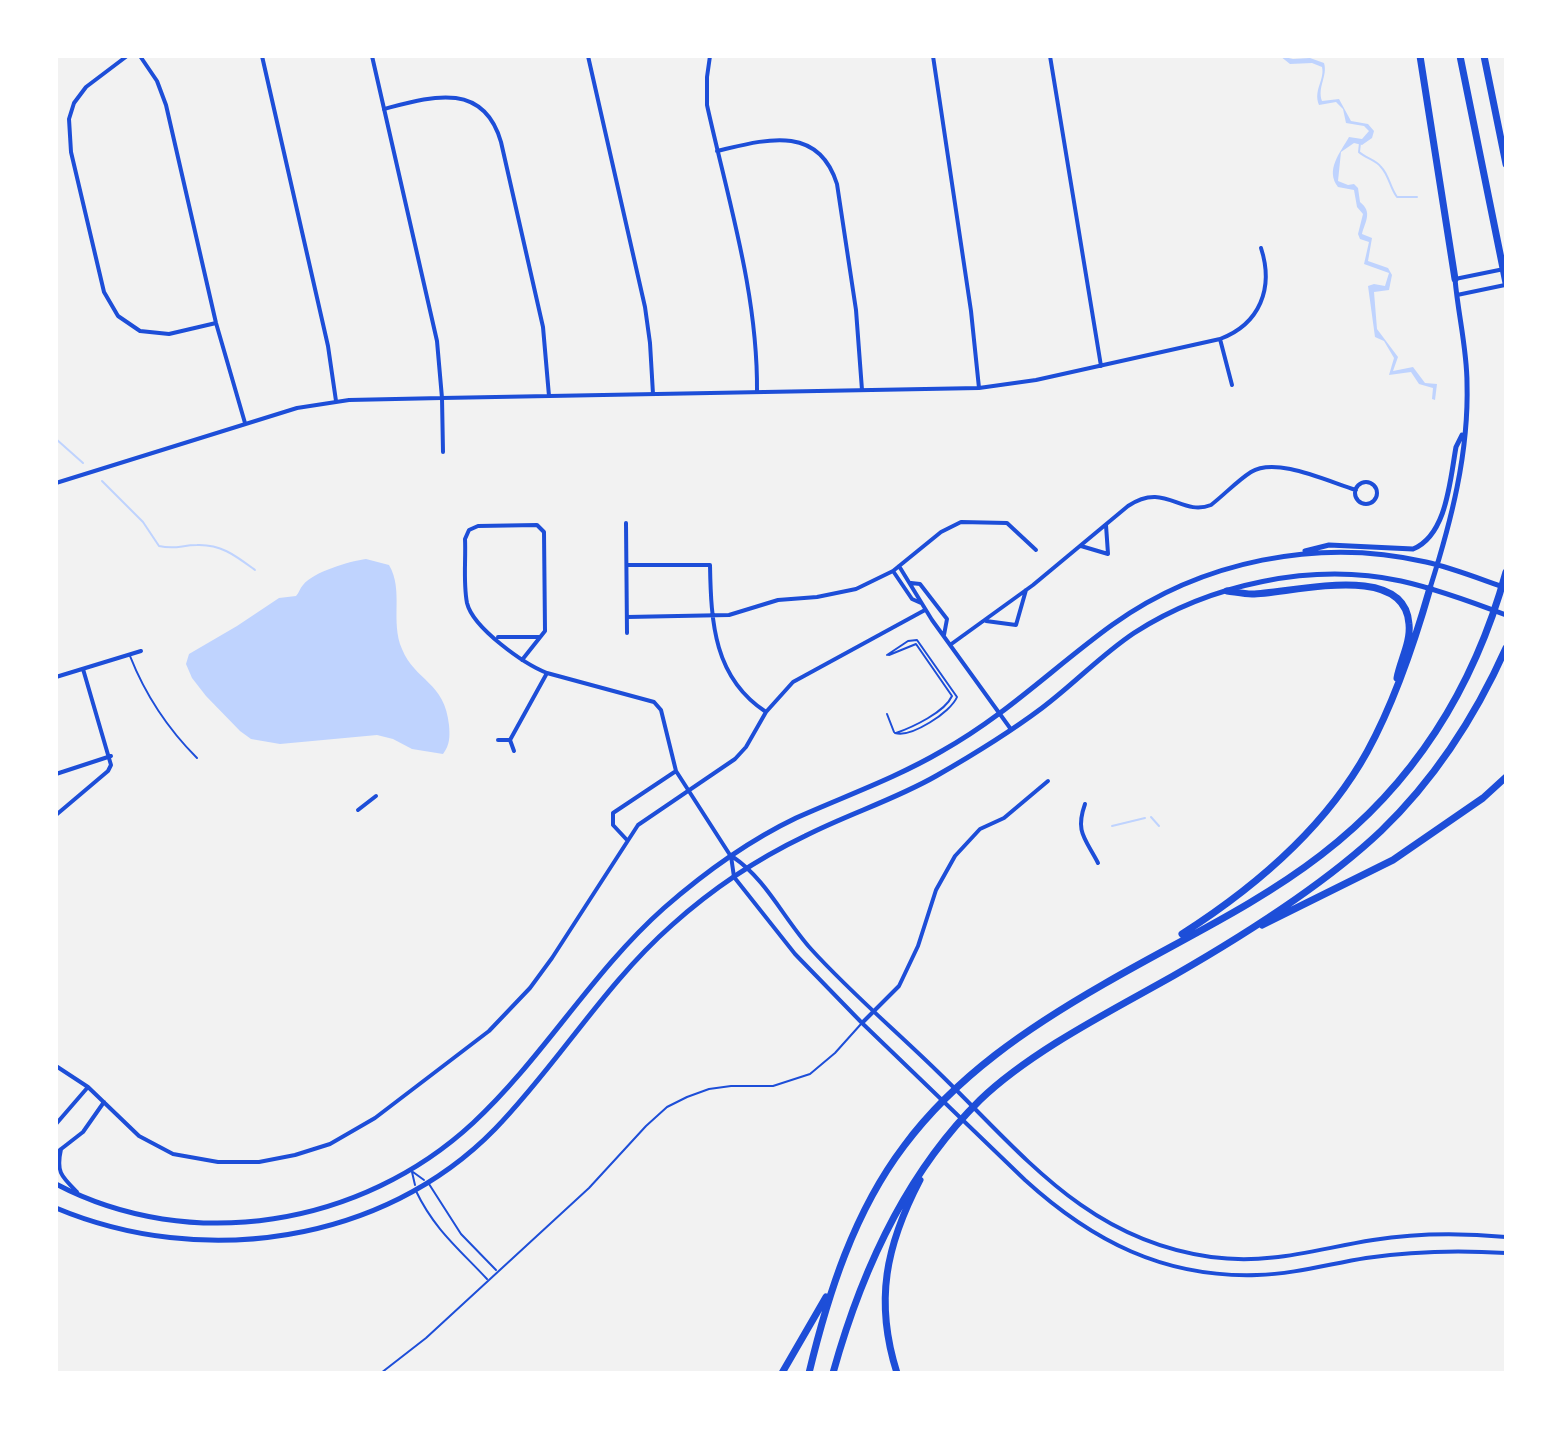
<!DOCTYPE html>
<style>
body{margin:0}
#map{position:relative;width:1562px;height:1429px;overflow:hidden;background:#f2f2f2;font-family:Lora,serif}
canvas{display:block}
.frame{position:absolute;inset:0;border:58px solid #fff;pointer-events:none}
</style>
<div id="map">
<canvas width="1562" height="1429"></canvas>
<div class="frame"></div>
</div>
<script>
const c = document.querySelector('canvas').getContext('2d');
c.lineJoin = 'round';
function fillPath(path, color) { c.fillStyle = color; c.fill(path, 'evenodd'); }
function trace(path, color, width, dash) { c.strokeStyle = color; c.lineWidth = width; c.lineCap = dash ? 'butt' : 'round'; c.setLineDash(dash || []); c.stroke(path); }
fillPath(new Path2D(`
 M 1280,56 L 1293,59 L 1310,58 L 1324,63 C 1328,76 1317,87 1322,101 L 1339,99 L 1351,121 L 1368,124 L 1374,131 L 1372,138 L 1362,145 L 1354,143 L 1341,152 L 1338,181 L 1348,185 L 1354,184 L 1358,188 L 1360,202 C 1373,212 1365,222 1362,234 L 1372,238 L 1368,261 L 1388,268 L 1392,275 L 1389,290 L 1374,292 L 1377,329 L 1398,357 L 1393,371 L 1413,367 L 1425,383 L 1437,384 L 1435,400 L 1432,399 L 1433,388 L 1419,384 L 1411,372 L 1389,375 L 1394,358 L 1384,341 L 1375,337 L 1368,286 L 1374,284 L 1385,286 L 1389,273 L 1364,264 L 1369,242 L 1360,239 L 1358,234 L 1363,214 L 1357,207 L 1354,190 L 1338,187 C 1325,170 1340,153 1349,137 L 1362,139 L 1369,131 L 1364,126 L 1346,123 L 1343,109 L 1336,102 L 1319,105 C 1313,90 1325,80 1322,67 L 1312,63 L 1290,64 Z
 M 366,559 L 389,565 C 404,590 390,621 402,649 C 415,681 445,682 449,725 C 450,736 450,745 443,754 L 412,749 L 393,739 L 377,735 L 280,744 L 251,739 L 240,731 L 206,696 L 192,678 L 186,664 L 189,654 L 237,626 L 279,598 L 296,596 C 299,593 300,588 303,585 C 313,572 350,561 366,559 Z`), '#bfd3fe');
trace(new Path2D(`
 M 1360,143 L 1359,152 C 1365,158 1376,160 1381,167 C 1389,175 1390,188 1397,197 L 1417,197
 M 56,439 L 83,463
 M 102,481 L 143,522 L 159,546 C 176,550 181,545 197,545 C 221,544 236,556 255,570
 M 1151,817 L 1159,826
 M 1112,826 L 1145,818`), '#bfd3fe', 2);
trace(new Path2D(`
 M 887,655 L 908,641 L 917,640 L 957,697 C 951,712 911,738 895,733
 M 889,655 L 916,644 L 952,696 C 945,712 913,727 896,733
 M 130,656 C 145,694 168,729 197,758
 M 887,714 L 894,732
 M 412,1172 L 415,1185
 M 413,1172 L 424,1180
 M 429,1184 L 461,1234 L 496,1270
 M 416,1191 C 434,1229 459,1249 487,1279
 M 381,1373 L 426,1338 L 589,1188 L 646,1126 L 667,1107 L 687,1097 L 709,1089 L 731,1086 L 773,1086 L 810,1074 L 835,1053 L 861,1024`), '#1d4ed8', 2);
trace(new Path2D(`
 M 127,56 L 86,87 L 74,103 L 69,119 L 71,152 L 104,292 L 118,316 L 140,331 L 169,334 L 216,323
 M 140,56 L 157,81 L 166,105 L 216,323 L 245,423
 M 262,56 L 328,346 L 336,401
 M 588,56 L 645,307 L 650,343 L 653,394
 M 710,56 L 707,77 L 707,105 C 728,200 758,294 757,392
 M 933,56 L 971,311 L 979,388
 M 1050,56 L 1101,366
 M 384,109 C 430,97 483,80 501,142 L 543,327 L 549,396
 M 717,151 C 764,140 818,123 837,184 L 856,310 L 862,390
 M 1220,339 L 1232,385
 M 443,452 L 442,398 L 979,388 L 1036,380 L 1220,339 C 1260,324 1274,288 1261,248
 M1355 493a11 11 0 1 1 22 0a11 11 0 1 1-22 0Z
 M 626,523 L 627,633
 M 1081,546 L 1108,554 L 1106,525
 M 627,565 L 710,565 C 711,623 714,678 766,712
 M 899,566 L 932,620 L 1010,728
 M 893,571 L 912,599 L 921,603
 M 911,583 L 920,584 L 947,619 L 944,635
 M 627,617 L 729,615 L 778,600 L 817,597 L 856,589 L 893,571 L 941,532 L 961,522 L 1007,523 L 1036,550
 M 986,621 L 1016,625 L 1026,590
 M 498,637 L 540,637
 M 950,645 L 1033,585 L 1128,506 C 1165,481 1181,517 1211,505 C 1225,494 1237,481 1251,472 C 1276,456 1329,482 1356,490
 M 522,660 L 545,631 L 544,532 L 537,525 L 478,526 L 469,530 L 465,539 C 466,559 463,583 467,603 C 473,628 524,664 547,673 L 654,702 L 661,710 L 676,771 L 730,855
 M 56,677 L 141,651
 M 498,740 L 510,740
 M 510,740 L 547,673
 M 510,740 L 514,751
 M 56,774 L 111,756
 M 1085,804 C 1075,832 1085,838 1098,863
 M 358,810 L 376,796
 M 56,815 L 108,771 L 111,765 L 83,669
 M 627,840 L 613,825 L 613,813 L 676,771
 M 862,1023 L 899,986 L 918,946 L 936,890 L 955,856 L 980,829 L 1004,818 L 1048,781
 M 56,1066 L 88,1087 L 139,1136 L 173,1154 L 218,1162 L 259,1162 L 295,1155 L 330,1144 L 375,1118 L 489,1031 L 530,988 L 552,958 L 638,825 L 735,759 L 746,747 L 766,712 L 793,682 L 925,610
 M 56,1124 L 88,1087
 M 61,1149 C 56,1172 61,1176 77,1192
 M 56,1153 L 83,1132 L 104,1102`), '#1d4ed8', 4);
trace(new Path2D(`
 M 1455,279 L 1504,269
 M 1457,295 L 1505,285
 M 56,483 L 297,408 L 349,400 L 442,398 L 437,341 L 372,56
 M 731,856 L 734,877 L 795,954 L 862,1023 L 1025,1180 C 1092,1241 1164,1278 1257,1275 C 1294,1274 1329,1264 1366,1258 C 1413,1251 1458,1250 1506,1253
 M 733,857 C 766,879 784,919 811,949 C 850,992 895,1030 937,1071 C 1022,1153 1086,1240 1211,1257 C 1271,1265 1316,1249 1373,1240 C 1417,1233 1462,1233 1506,1237`), '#1d4ed8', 4);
trace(new Path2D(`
 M 1305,551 L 1329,545 L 1413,549 C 1447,535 1450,480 1456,447 L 1462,435
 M 1430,588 C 1451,522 1469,453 1467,383 C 1467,349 1458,314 1455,279
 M 56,1184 C 191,1255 362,1226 473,1123 C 543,1058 592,972 664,908 C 704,873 748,841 796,818 C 845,796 896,778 942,751 C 1005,716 1054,667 1112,625 C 1201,561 1319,537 1426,562 C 1453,568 1480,579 1506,588
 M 56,1208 C 201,1269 383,1244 495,1129 C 558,1064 604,985 672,925 C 712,889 757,859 805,836 C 848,814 894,800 936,776 C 971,756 1010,732 1042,708 C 1074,684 1101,655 1134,633 C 1210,584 1312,562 1401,581 C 1437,589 1472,602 1506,615`), '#1d4ed8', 5);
trace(new Path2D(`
 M 1420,56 L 1455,279
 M 1460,56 L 1506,283
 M 1484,56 L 1506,164
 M 1227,591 C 1235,592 1244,594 1252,594 C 1289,594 1405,560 1409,624 C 1411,642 1400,661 1397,678
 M 1262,925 L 1393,860 L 1483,798 L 1506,777
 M 1182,934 C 1254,888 1325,828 1367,752 C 1395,701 1414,644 1430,588
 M 782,1373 L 826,1297
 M 809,1373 C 828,1294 854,1212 904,1146 C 956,1076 1029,1027 1104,984 C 1176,942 1255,906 1321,855 C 1415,783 1475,685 1506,572
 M 833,1373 C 861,1272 905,1174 980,1100 C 1031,1051 1111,1011 1173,976 C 1241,937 1324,885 1381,831 C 1434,780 1476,715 1506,648
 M 897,1373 C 874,1301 886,1245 920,1180`), '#1d4ed8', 7);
</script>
